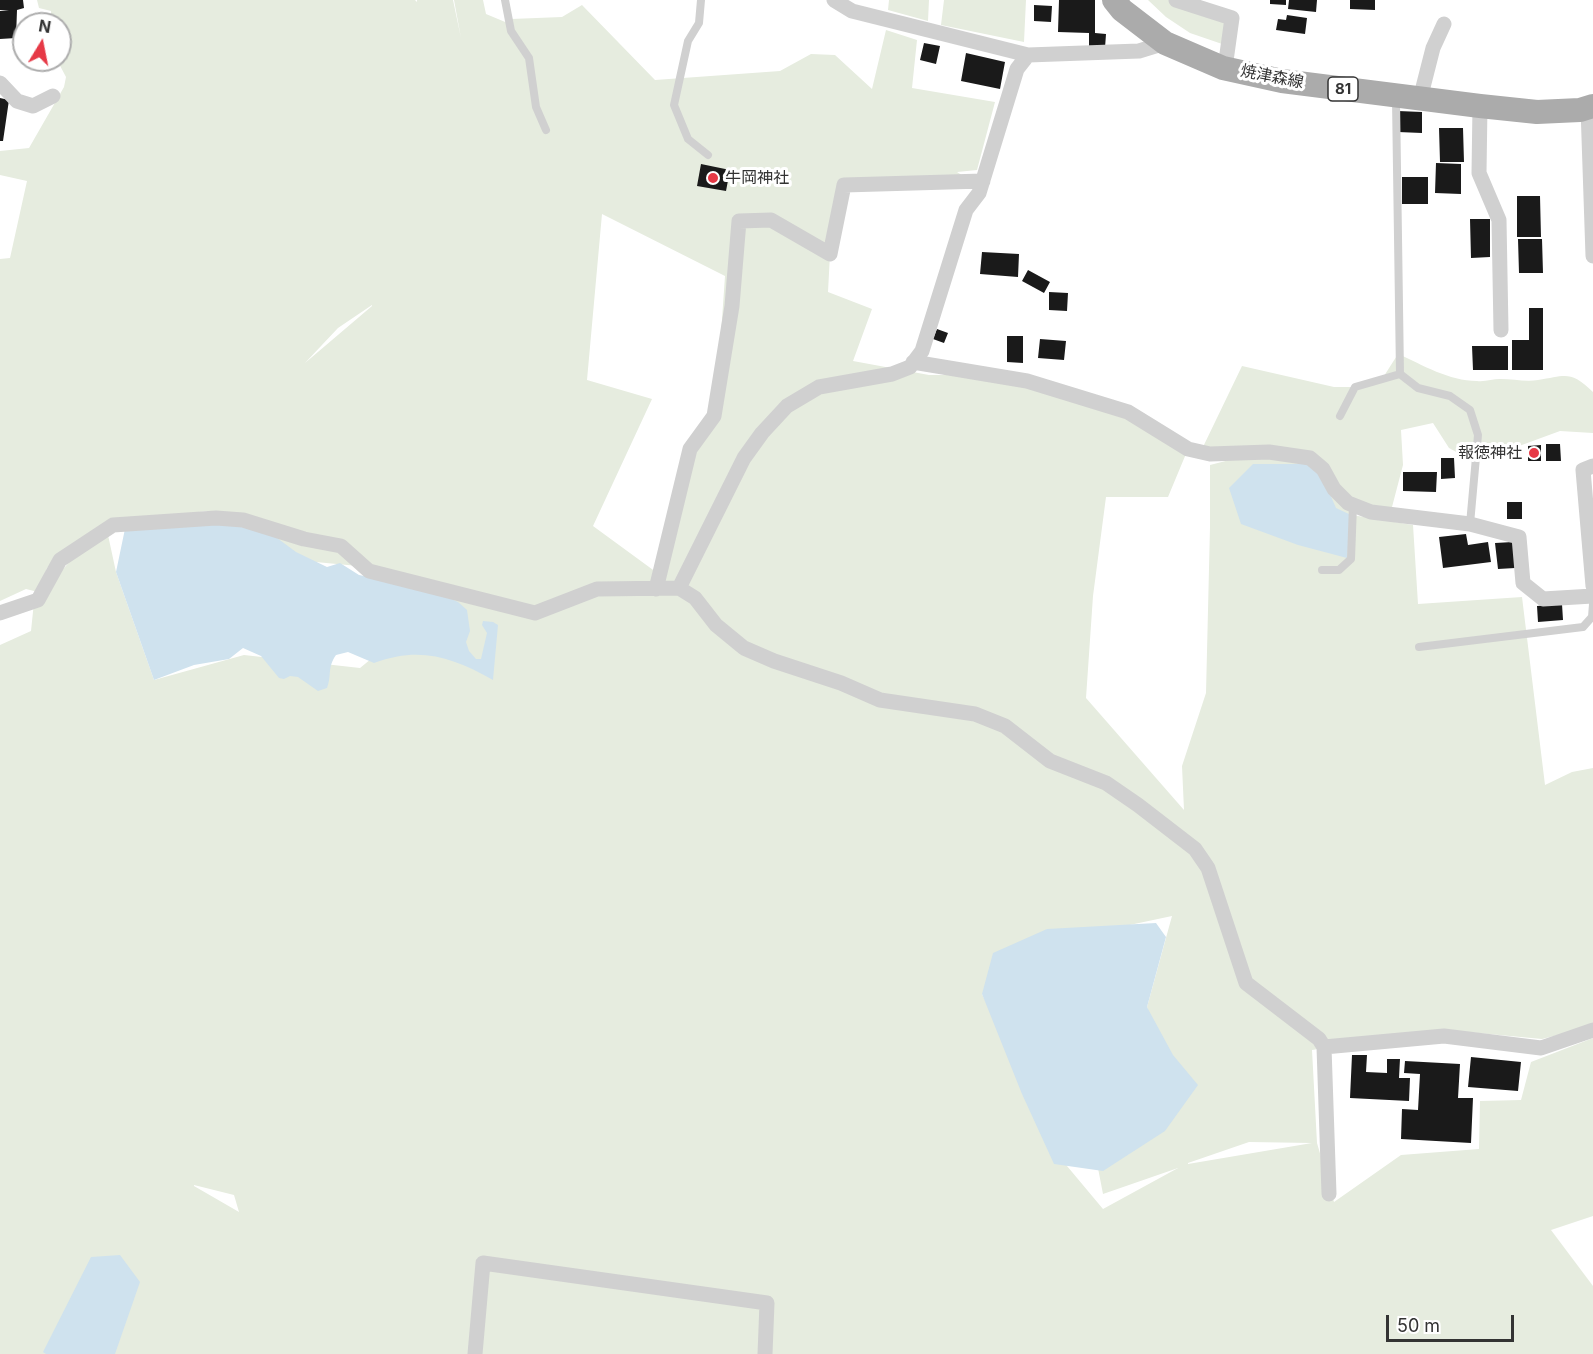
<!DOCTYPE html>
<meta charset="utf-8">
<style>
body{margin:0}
#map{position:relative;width:1593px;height:1354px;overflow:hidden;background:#fff;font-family:Inter,sans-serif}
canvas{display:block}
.north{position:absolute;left:12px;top:12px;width:60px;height:60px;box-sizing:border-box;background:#fff;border:2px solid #adadad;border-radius:50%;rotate:10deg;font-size:16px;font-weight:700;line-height:24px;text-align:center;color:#333}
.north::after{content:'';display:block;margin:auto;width:21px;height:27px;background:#e63946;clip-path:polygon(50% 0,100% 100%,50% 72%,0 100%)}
.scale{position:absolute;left:1386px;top:1315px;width:128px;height:27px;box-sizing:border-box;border:3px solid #333;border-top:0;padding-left:8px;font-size:18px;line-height:21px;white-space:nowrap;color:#333;-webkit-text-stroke:4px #fff;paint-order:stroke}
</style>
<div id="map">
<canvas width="1593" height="1354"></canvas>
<div class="north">N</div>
<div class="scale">50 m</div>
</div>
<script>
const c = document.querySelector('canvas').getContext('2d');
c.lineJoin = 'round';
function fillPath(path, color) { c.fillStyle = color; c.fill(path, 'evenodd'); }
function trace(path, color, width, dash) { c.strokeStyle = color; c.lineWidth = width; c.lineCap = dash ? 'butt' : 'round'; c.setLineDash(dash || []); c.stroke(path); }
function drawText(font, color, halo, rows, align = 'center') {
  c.font = font + ' Inter,"Noto Sans JP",sans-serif'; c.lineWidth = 6; c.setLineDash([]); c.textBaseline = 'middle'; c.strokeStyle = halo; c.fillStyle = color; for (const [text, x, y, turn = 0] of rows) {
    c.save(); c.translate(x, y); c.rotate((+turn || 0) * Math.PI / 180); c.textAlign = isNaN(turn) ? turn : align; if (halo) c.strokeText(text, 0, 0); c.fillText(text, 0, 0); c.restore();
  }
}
fillPath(new Path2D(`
 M 37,0 L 415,0 L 417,2 L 417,0 L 453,0 L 461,38 L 454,0 L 483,0 L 486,14 L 510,24 L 511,19 L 562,17 L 582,5 L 655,80 L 780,71 L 811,54 L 835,55 L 872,89 L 886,30 L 917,40 L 912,88 L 995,102 L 977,170 L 957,172 L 971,181 L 844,185 L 830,254 L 828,292 L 872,309 L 853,361 L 929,375 L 977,375 L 1027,381 L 1128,412 L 1188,449 L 1168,497 L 1106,497 L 1093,596 L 1086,698 L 1184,810 L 1182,766 L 1206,693 L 1210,527 L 1210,465 L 1257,453 L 1202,449 L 1242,366 L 1334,387 L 1355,387 L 1384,376 L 1398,354 C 1423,365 1449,381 1477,381 C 1485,382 1493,379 1500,379 C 1513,379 1526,382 1538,380 C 1566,376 1570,370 1593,392 L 1593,433 L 1560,431 L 1511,449 L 1471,460 L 1449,448 L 1433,423 L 1401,430 L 1403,465 L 1392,507 C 1379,508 1361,505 1350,496 C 1342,490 1338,482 1328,477 L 1352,515 L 1413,525 L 1418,604 L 1522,597 L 1545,785 L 1572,772 L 1593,768 L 1593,1026 L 1542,1039 L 1446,1030 L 1312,1050 L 1317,1143 L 1334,1202 L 1401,1155 L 1479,1149 L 1480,1101 L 1521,1100 L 1531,1062 L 1593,1038 L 1593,1216 L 1551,1230 L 1593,1286 L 1593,1354 L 0,1354 L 0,645 L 31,631 L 34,602 L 79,551 L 108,535 L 116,572 L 154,680 L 244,655 L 360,668 L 382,650 L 408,651 L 413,642 L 418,638 L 358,566 L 305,561 L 207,511 L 108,523 L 47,568 L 38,592 L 26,589 L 0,601 L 0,259 L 10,258 L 27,181 L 0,175 L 0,151 L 29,148 L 64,87 L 66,77 L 57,60 L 60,60 L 60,24 L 51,24 L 51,11 L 39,8 ZM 602,214 L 725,276 L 716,406 L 690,449 L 660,575 L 593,526 L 652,399 L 587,380 ZM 372,305 L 372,306 L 305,363 L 338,328 ZM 1172,916 L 1147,1007 L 1170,1076 L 1157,1123 L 1129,1154 L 1097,1163 L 1103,1194 L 1178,1168 L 1103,1209 L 1067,1166 L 982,994 L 1001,987 L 1047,929 L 1106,930 ZM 1249,1142 L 1312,1143 L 1188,1164 L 1188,1163 ZM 194,1185 L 234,1195 L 239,1212 L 194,1186 Z
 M 889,0 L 929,0 L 928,21 L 888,10 Z
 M 944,0 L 1026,0 L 1024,42 L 941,25 Z
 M 1148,0 L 1174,0 L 1225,22 L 1225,45 L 1190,33 L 1166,17 Z`), '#e6ecdf');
fillPath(new Path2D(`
 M 1253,464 L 1307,464 L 1320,471 L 1336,508 L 1351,515 L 1347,558 L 1298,545 L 1241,524 L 1229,488 Z
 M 226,519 L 273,535 L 296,552 L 327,567 L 340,563 L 359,575 L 384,580 L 408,579 L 458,602 L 467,610 L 470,631 L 466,642 L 469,651 L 476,659 L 481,659 L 487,633 L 482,625 L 483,621 L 493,622 L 498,625 L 493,680 C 452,657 420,646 374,663 L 348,652 L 336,655 C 327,668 332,675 327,688 L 318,691 L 298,677 L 290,676 L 284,679 L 279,678 L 261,656 L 243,648 L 229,659 L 194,665 L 154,680 L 116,572 L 126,524 Z
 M 1156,923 L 1166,937 L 1147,1007 L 1173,1055 L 1198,1085 L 1165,1131 L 1103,1171 L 1054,1164 L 1022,1094 L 982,994 L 993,953 L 1047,929 Z
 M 120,1255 L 140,1282 L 115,1354 L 46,1354 L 43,1352 L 91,1257 Z`), '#cfe2ee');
fillPath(new Path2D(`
 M 0,0 L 23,0 L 24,8 L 17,10 L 16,38 L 0,39 L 0,11 L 9,11 L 0,10 Z
 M 1059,0 L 1095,0 L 1095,33 L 1106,34 L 1105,48 L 1089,47 L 1089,33 L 1058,32 Z
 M 1270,0 L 1286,0 L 1286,5 L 1270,4 Z
 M 1289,0 L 1317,0 L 1316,12 L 1288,9 Z
 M 1350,0 L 1375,0 L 1375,10 L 1350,9 Z
 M 1034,5 L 1052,6 L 1051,22 L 1034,21 Z
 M 1287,15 L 1307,18 L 1305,34 L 1276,30 L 1278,19 L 1286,20 Z
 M 31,16 L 46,17 L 46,24 L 31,24 Z
 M 924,43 L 940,46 L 936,64 L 920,60 Z
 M 966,53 L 1005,62 L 1000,89 L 961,81 Z
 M 0,98 L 9,100 L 3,141 L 0,141 Z
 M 1398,111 L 1422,112 L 1422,133 L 1398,132 Z
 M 1439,128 L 1463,128 L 1464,162 L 1440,162 Z
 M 1436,163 L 1461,164 L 1461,194 L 1435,193 Z
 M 701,164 L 730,170 L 726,191 L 697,186 Z
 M 1402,177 L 1428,177 L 1428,204 L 1402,204 Z
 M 1517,196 L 1540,196 L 1541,237 L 1517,237 Z
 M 1470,219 L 1490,219 L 1490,257 L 1471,258 Z
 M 1518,239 L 1542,239 L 1543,273 L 1519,273 Z
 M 982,252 L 1019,254 L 1018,277 L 980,274 Z
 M 1028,270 L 1050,282 L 1044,293 L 1022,281 Z
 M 1049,292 L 1068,293 L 1067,311 L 1049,310 Z
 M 1529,308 L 1543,308 L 1543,370 L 1512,370 L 1512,340 L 1529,340 Z
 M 937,329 L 948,333 L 944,343 L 933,339 Z
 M 1007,336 L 1023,336 L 1023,363 L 1007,362 Z
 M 1040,339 L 1066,341 L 1064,360 L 1038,358 Z
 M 1472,346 L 1508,346 L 1508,370 L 1473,370 Z
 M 1546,444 L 1560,444 L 1561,461 L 1546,461 Z
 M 1541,445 L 1541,461 L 1528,461 L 1528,446 Z
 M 1441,458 L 1454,458 L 1455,478 L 1441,479 Z
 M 1403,472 L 1437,472 L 1436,492 L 1403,491 Z
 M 1507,502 L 1522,502 L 1522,519 L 1507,519 Z
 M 1466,534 L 1468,545 L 1488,542 L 1491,562 L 1443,568 L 1439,537 Z
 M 1513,542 L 1515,568 L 1498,569 L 1495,543 Z
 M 1562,604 L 1563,620 L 1538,622 L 1537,606 Z
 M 1352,1055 L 1367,1055 L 1366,1072 L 1387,1073 L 1387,1059 L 1400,1059 L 1399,1078 L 1410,1078 L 1409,1101 L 1350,1098 Z
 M 1471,1057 L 1521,1062 L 1518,1091 L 1468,1087 Z
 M 1405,1061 L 1460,1064 L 1458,1098 L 1473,1098 L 1471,1143 L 1401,1139 L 1402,1109 L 1418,1110 L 1420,1074 L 1404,1073 Z`), '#1a1a1a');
trace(new Path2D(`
 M 505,0 L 511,31 L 529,58 L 536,107 L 546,130
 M 701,0 L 699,23 L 688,41 L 674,105 L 688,139 L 708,155
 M 1396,100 L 1400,374 L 1418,388 L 1450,396 L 1470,410 L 1478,435 L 1470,524
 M 1340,416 L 1355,387 L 1400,374
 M 1322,570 L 1339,570 L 1351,559 L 1353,505
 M 1419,647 L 1583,627 L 1592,617 L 1593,604`), '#d0d0d0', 8);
trace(new Path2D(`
 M 834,0 L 852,11 L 1028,55
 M 1176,0 L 1232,18 L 1225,68
 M 0,83 L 17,101 L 33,106 L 53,96
 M 1420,99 L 1433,48 L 1444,24
 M 1480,106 L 1479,173 L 1499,220 L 1501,330
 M 1588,108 L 1593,256
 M 913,362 L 1027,381 L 1128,412 L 1188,449 L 1210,454 L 1269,452 L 1310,458 L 1323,469 L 1334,489 L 1348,503 L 1371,512 L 1470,524 L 1519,537 L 1523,583 L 1543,599 L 1593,596
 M 1593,466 L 1583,470 L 1593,586
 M 679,588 L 744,458 L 762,433 L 787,406 L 819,387 L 892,374 L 910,367 L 922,351 L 966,210 L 979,193 L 1017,69 L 1028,55 L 1139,51 L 1165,43
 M 656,589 L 690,449 L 714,416 L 732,306 L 739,221 L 771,220 L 830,254 L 844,185 L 983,181
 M 0,613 L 38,600 L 60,560 L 113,525 L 216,518 L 243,520 L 304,539 L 341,546 L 369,571 L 535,613 L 597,589 L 679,588 L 695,598 L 716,625 L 744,648 L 774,661 L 841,683 L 880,700 L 975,714 L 1005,726 L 1050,761 L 1106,783 L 1138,805 L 1195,849 L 1208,868 L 1246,983 L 1319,1039 L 1324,1047 L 1444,1036 L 1541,1048 L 1593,1030
 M 1324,1047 L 1329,1194
 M 475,1354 L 483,1263 L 767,1303 L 765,1354`), '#d0d0d0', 15);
trace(new Path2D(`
 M 1114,0 L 1122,10 L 1165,43 L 1223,68 L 1282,81 L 1480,106 L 1537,112 L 1580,110 L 1593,106`), '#ababab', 24);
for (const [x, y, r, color] of [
 [713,178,6,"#e63946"],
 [1534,453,6,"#e63946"]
]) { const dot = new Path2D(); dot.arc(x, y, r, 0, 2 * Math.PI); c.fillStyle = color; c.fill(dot); trace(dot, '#fff', 2); }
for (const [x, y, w] of [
 [1343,89,30]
]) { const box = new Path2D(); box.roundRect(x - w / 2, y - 12, w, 24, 4.5); c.fillStyle = '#fff'; c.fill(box); trace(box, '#333', 1.5); }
drawText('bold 15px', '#333', null, [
 ["81",1343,89]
]);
drawText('16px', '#333', '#fff', [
 ["焼津森線",1272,77,11]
]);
drawText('16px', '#333', '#fff', [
 ["牛岡神社",725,178],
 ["報徳神社",1522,453,"right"]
], 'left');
</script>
